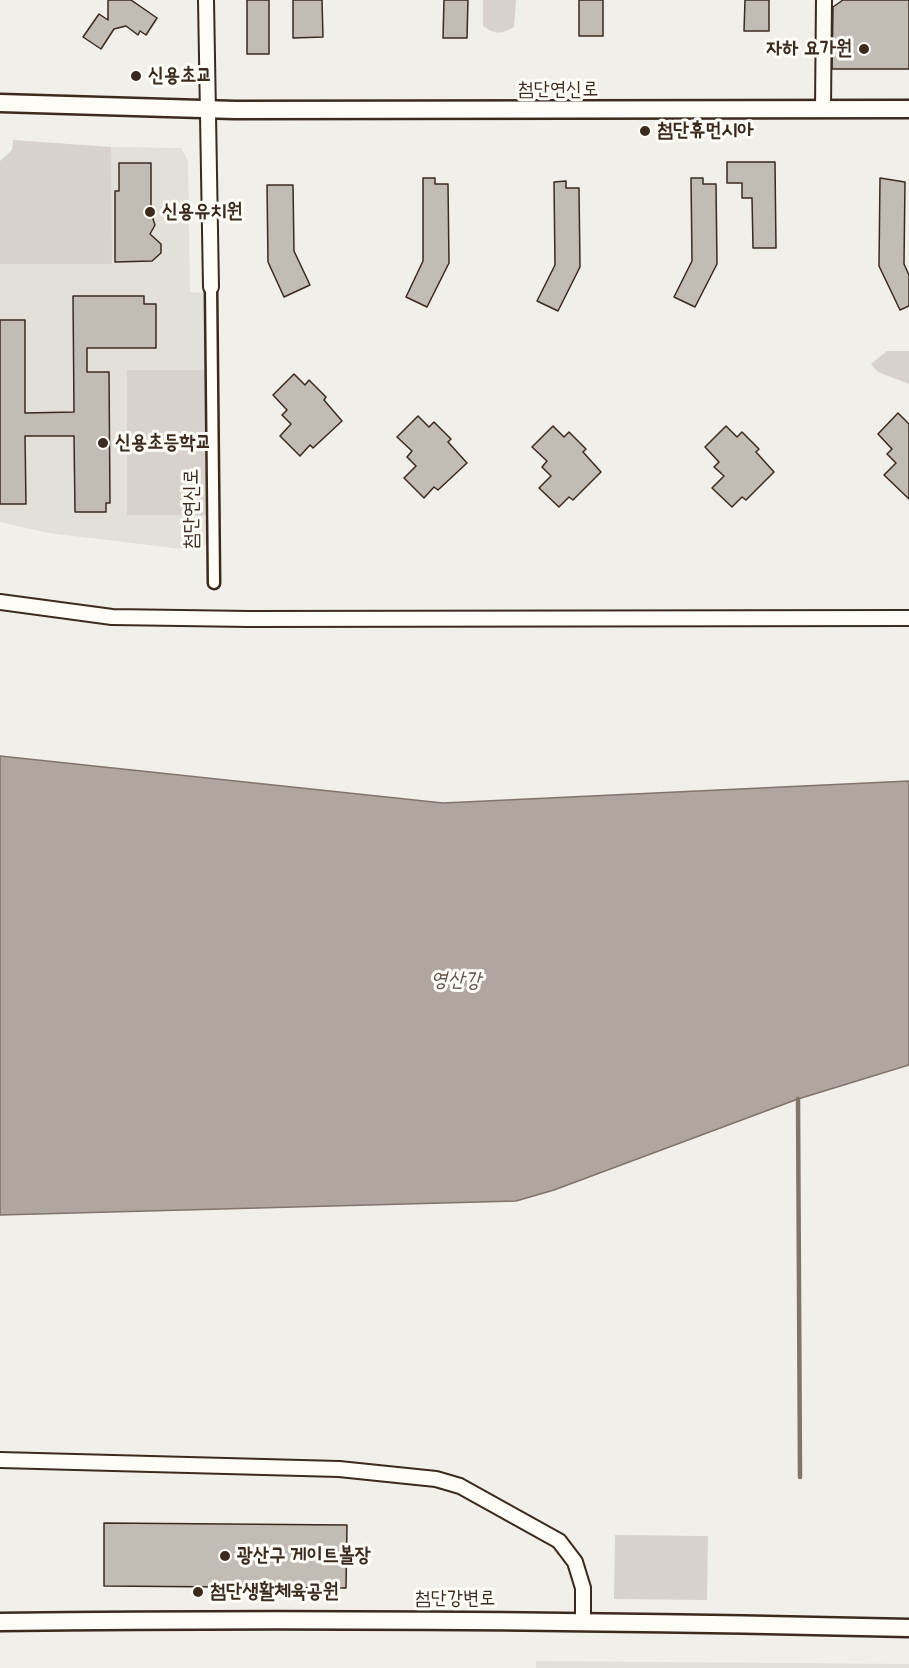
<!DOCTYPE html>
<meta charset="utf-8">
<style>
body{margin:0}
canvas{display:block;background:#f1efea}
</style>
<canvas width="909" height="1668"></canvas>
<script>
const c = document.querySelector('canvas').getContext('2d');
c.lineJoin = 'round';
function fillPath(path, color) { c.fillStyle = color; c.fill(path, 'evenodd'); }
function trace(path, color, width, dash) { c.strokeStyle = color; c.lineWidth = width; c.lineCap = dash ? 'butt' : 'round'; c.setLineDash(dash || []); c.stroke(path); }
function drawText(font, color, halo, rows, align = 'center') {
  c.font = font + ' Sriracha,"Poor Story",sans-serif'; c.lineWidth = 6; c.setLineDash([]); c.textBaseline = 'middle'; c.strokeStyle = halo; c.fillStyle = color; for (const [text, x, y, turn = 0] of rows) {
    c.save(); c.translate(x, y); c.rotate((+turn || 0) * Math.PI / 180); c.textAlign = isNaN(turn) ? turn : align; if (halo) c.strokeText(text, 0, 0); c.fillText(text, 0, 0); c.restore();
  }
}
fillPath(new Path2D(`
 M 111,147 L 181,148 L 188,161 L 190,292 L 206,293 L 206,545 L 199,551 L 48,533 L 0,522 L 0,264 L 111,264 Z
 M 536,1661 L 909,1664 L 909,1668 L 536,1668 Z`), '#e3e0da');
fillPath(new Path2D(`
 M 483,0 L 516,0 L 514,27 C 501,34 496,35 483,26 Z
 M 13,140 L 111,147 L 112,264 L 0,264 L 0,161 L 12,150 Z
 M 887,351 L 909,351 L 909,384 L 878,372 L 871,364 Z
 M 127,370 L 206,370 L 206,515 L 127,515 Z
 M 615,1535 L 708,1536 L 707,1600 L 614,1599 Z`), '#d7d2cc');
const water = new Path2D(`
 M 0,756 L 443,803 L 909,781 L 909,1065 L 798,1099 L 554,1190 L 516,1201 L 0,1215 Z`);
fillPath(water, '#aea69f');
trace(water, '#80746b', 1.5);
trace(new Path2D(`
 M 798,1099 L 800,1477`), '#80746b', 4.5);
const building = new Path2D(`
 M 108,0 L 131,0 L 157,18 L 146,35 L 140,31 L 138,35 L 126,26 L 114,29 L 101,49 L 83,37 L 99,14 L 108,20 Z
 M 247,0 L 269,0 L 269,54 L 247,54 Z
 M 293,0 L 322,0 L 323,37 L 293,38 Z
 M 444,0 L 468,0 L 467,38 L 443,38 Z
 M 579,0 L 603,0 L 603,36 L 579,36 Z
 M 745,0 L 769,0 L 769,31 L 744,31 Z
 M 843,0 L 909,0 L 909,69 L 832,69 L 833,7 Z
 M 727,162 L 775,162 L 776,248 L 753,248 L 752,198 L 742,198 L 742,183 L 727,183 Z
 M 119,163 L 151,163 L 151,213 L 155,225 L 150,234 L 161,244 L 161,253 L 152,261 L 115,262 L 115,191 L 119,191 Z
 M 423,178 L 435,178 L 435,184 L 448,184 L 449,263 L 427,307 L 406,297 L 423,261 Z
 M 691,178 L 703,178 L 703,184 L 716,184 L 717,264 L 695,307 L 674,297 L 692,261 Z
 M 880,178 L 905,182 L 904,264 L 909,275 L 909,306 L 900,310 L 879,266 Z
 M 566,181 L 566,188 L 579,188 L 580,267 L 558,311 L 537,301 L 555,265 L 554,182 Z
 M 267,185 L 293,185 L 294,251 L 310,285 L 284,297 L 268,262 Z
 M 73,296 L 144,296 L 144,304 L 156,304 L 156,348 L 87,348 L 87,372 L 109,372 L 110,503 L 106,503 L 106,512 L 75,512 L 74,436 L 25,436 L 26,504 L 0,504 L 0,320 L 25,320 L 25,413 L 74,412 Z
 M 294,374 L 305,385 L 309,380 L 326,397 L 324,400 L 342,421 L 313,448 L 310,445 L 300,456 L 280,436 L 291,424 L 282,415 L 287,410 L 273,395 Z
 M 898,413 L 909,424 L 909,499 L 884,475 L 896,463 L 887,454 L 892,449 L 878,434 Z
 M 418,416 L 429,427 L 434,422 L 451,439 L 448,442 L 467,463 L 438,490 L 434,487 L 424,498 L 404,478 L 416,466 L 407,457 L 412,451 L 397,437 Z
 M 553,426 L 564,437 L 569,432 L 586,449 L 583,452 L 601,472 L 573,500 L 569,497 L 559,507 L 539,488 L 551,476 L 542,467 L 547,461 L 532,447 Z
 M 726,426 L 737,437 L 742,432 L 759,449 L 756,452 L 774,472 L 746,500 L 742,497 L 732,507 L 712,488 L 724,476 L 714,467 L 719,462 L 705,447 Z
 M 104,1523 L 347,1525 L 346,1588 L 104,1586 Z`);
fillPath(building, '#c1bcb4');
trace(building, '#3b2a1e', 1.5);
const pedestrian = new Path2D(`
 M 211,287 L 214,583`);
const minor = new Path2D(`
 M 206,0 L 211,287
 M 823,109 L 824,0
 M 0,602 L 112,617 L 249,619 L 909,618
 M 0,1460 L 339,1469 L 436,1479 L 460,1486 L 559,1541 L 575,1562 L 583,1588 L 583,1620`);
const tertiary = new Path2D(`
 M 0,103 L 235,110 L 909,109
 M 0,1622 C 303,1618 606,1621 909,1628`);
trace(pedestrian, '#3b2a1e', 15);
trace(minor, '#3b2a1e', 18);
trace(tertiary, '#3b2a1e', 21);
trace(pedestrian, '#fdfcf7', 10);
trace(minor, '#fdfcf7', 14);
trace(tertiary, '#fdfcf7', 16);
for (const [x, y, r, color] of [
 [864,49,6,"#3b2a1e"],
 [136,76,6,"#3b2a1e"],
 [645,131,6,"#3b2a1e"],
 [150,212,6,"#3b2a1e"],
 [103,443,6,"#3b2a1e"],
 [225,1556,6,"#3b2a1e"],
 [198,1592,6,"#3b2a1e"]
]) { const dot = new Path2D(); dot.arc(x, y, r, 0, 2 * Math.PI); c.fillStyle = color; c.fill(dot); trace(dot, '#fdfcf7', 2); }
drawText('bold 20px', '#3b2a1e', '#fdfcf7', [
 ["자하 요가원",852,49,"right"],
 ["신용초교",148,76],
 ["첨단휴먼시아",657,131],
 ["신용유치원",162,212],
 ["신용초등학교",115,443],
 ["광산구 게이트볼장",237,1556],
 ["첨단생활체육공원",210,1592]
], 'left');
drawText('20px', '#3b2a1e', '#fdfcf7', [
 ["첨단연신로",558,90],
 ["첨단연신로",192,509,-90],
 ["첨단강변로",455,1599]
]);
drawText('italic 21px', '#63554b', '#fdfcf7', [
 ["영산강",456,981,1]
]);
</script>
